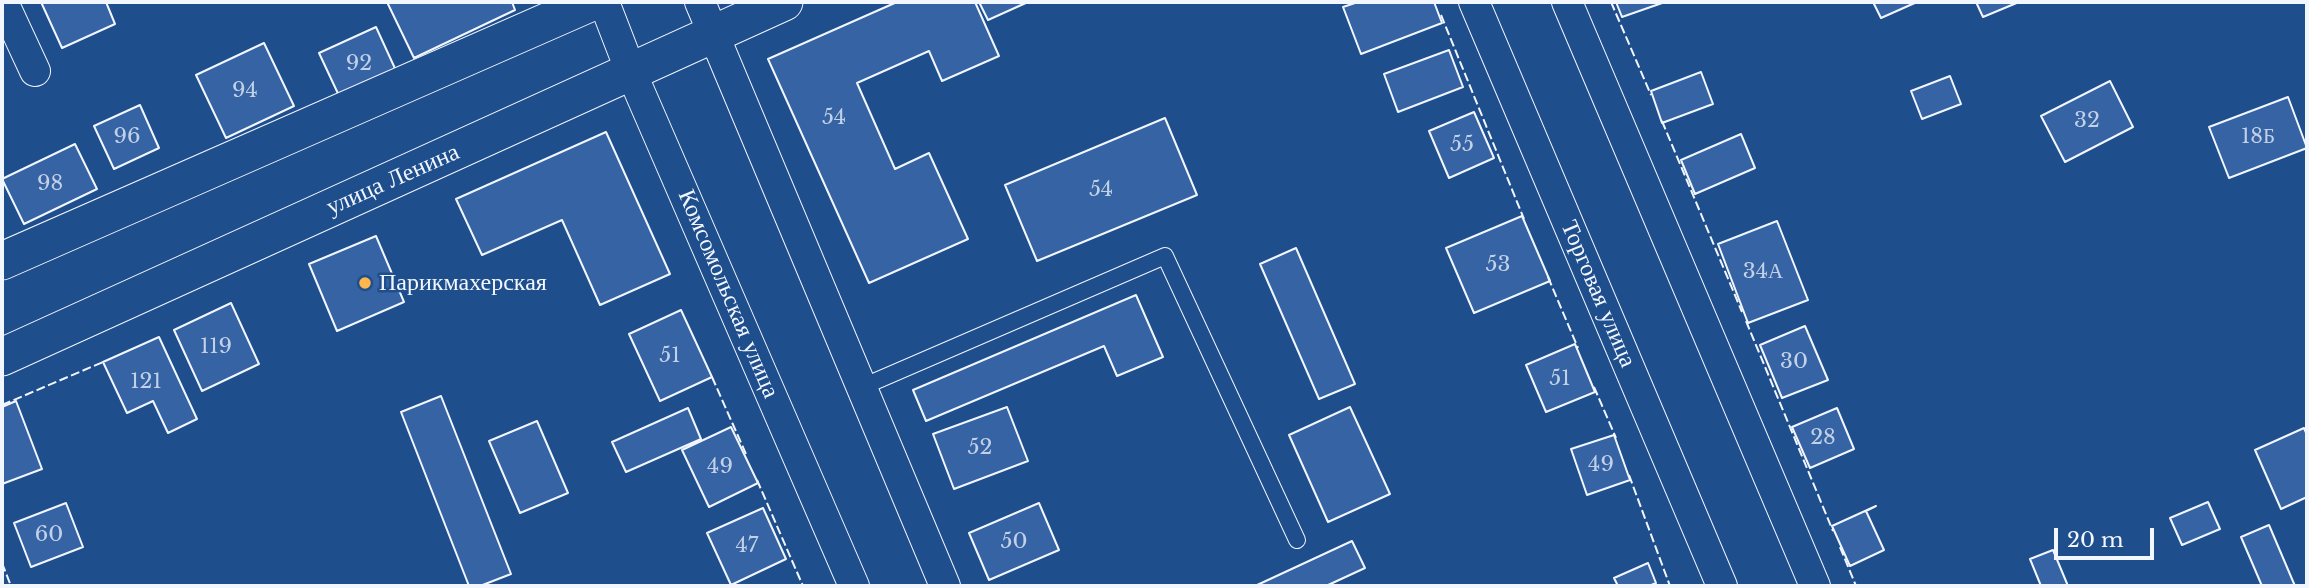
<!DOCTYPE html>
<meta charset="utf-8">
<style>
body{margin:0}
#map{position:relative;width:2309px;height:588px;overflow:hidden;background:#1f4e8c;font-family:"Libre Baskerville",serif}
canvas{display:block}
.frame{position:absolute;inset:0;border:4px solid #f2f6ff;pointer-events:none}
.scale{position:absolute;left:2054px;top:528px;width:100px;height:32px;box-sizing:border-box;border:4px solid #f2f6ff;border-top:0;padding-left:9px;font-size:21px;line-height:24px;white-space:nowrap;color:#f2f6ff;-webkit-text-stroke:5px #1f4e8c;paint-order:stroke}
</style>
<div id="map">
<canvas width="2309" height="588"></canvas>
<div class="frame"></div>
<div class="scale">20 m</div>
</div>
<script>
const c = document.querySelector('canvas').getContext('2d');
c.lineJoin = 'round';
function fillPath(path, color) { c.fillStyle = color; c.fill(path, 'evenodd'); }
function trace(path, color, width, dash) { c.strokeStyle = color; c.lineWidth = width; c.lineCap = dash ? 'butt' : 'round'; c.setLineDash(dash || []); c.stroke(path); }
function drawText(font, color, halo, rows, align = 'center') {
  c.font = font + ' "Libre Baskerville",serif'; c.lineWidth = 5; c.setLineDash([]); c.textBaseline = 'middle'; c.strokeStyle = halo; c.fillStyle = color; for (const [text, x, y, turn = 0] of rows) {
    c.save(); c.translate(x, y); c.rotate((+turn || 0) * Math.PI / 180); c.textAlign = isNaN(turn) ? turn : align; if (halo) c.strokeText(text, 0, 0); c.fillText(text, 0, 0); c.restore();
  }
}
const building = new Path2D(`
 M 41,2 L 106,2 L 115,24 L 62,48 Z
 M 387,2 L 512,2 L 515,10 L 414,58 Z
 M 897,2 L 975,2 L 999,56 L 942,81 L 929,51 L 857,83 L 895,169 L 929,153 L 968,239 L 869,283 L 768,59 Z
 M 979,2 L 1028,2 L 988,20 Z
 M 1358,2 L 1434,2 L 1442,23 L 1361,54 L 1343,7 Z
 M 1616,2 L 1665,2 L 1622,17 Z
 M 1873,2 L 1917,2 L 1881,18 Z
 M 1976,2 L 2019,2 L 1983,17 Z
 M 376,27 L 398,75 L 341,100 L 319,53 Z
 M 264,43 L 294,106 L 226,138 L 196,75 Z
 M 1449,50 L 1463,87 L 1398,112 L 1384,74 Z
 M 1701,72 L 1713,104 L 1662,123 L 1651,91 Z
 M 1950,76 L 1961,104 L 1922,119 L 1911,91 Z
 M 2110,81 L 2133,127 L 2065,162 L 2041,116 Z
 M 2288,97 L 2307,148 L 2229,178 L 2209,127 Z
 M 140,105 L 159,148 L 114,169 L 94,126 Z
 M 1474,112 L 1494,158 L 1449,178 L 1429,131 Z
 M 1165,118 L 1197,195 L 1037,261 L 1005,185 Z
 M 606,132 L 670,274 L 600,305 L 562,220 L 482,255 L 456,199 Z
 M 1741,134 L 1755,168 L 1695,194 L 1681,160 Z
 M 75,144 L 97,189 L 24,224 L 2,179 Z
 M 1522,216 L 1550,281 L 1474,313 L 1446,248 Z
 M 1777,221 L 1808,300 L 1748,323 L 1718,244 Z
 M 376,236 L 404,302 L 337,331 L 309,264 Z
 M 1296,248 L 1355,384 L 1319,399 L 1260,264 Z
 M 1136,295 L 1163,357 L 1117,376 L 1104,346 L 926,421 L 913,390 Z
 M 231,303 L 259,364 L 202,391 L 174,330 Z
 M 681,310 L 712,377 L 660,401 L 629,334 Z
 M 1805,326 L 1828,380 L 1782,398 L 1760,345 Z
 M 159,337 L 197,419 L 168,433 L 153,401 L 127,413 L 103,362 Z
 M 1575,344 L 1595,392 L 1546,412 L 1526,365 Z
 M 441,396 L 511,574 L 480,586 L 469,586 L 401,412 Z
 M 16,401 L 42,469 L 2,484 L 2,407 Z
 M 1007,407 L 1028,461 L 954,489 L 933,434 Z
 M 1350,407 L 1390,494 L 1328,522 L 1289,435 Z
 M 688,408 L 701,439 L 626,472 L 612,442 Z
 M 1837,408 L 1854,449 L 1810,468 L 1792,427 Z
 M 537,421 L 568,493 L 520,513 L 489,441 Z
 M 731,427 L 758,483 L 709,507 L 682,450 Z
 M 2304,428 L 2307,435 L 2307,497 L 2281,509 L 2255,450 Z
 M 1614,435 L 1630,480 L 1587,495 L 1571,449 Z
 M 2208,502 L 2220,529 L 2182,545 L 2170,518 Z
 M 66,503 L 83,547 L 31,567 L 14,523 Z
 M 1039,503 L 1059,550 L 989,580 L 969,533 Z
 M 1876,506 L 1866,511 L 1884,550 L 1850,566 L 1832,526 Z
 M 763,508 L 786,559 L 731,585 L 707,533 Z
 M 2269,525 L 2295,586 L 2262,586 L 2241,537 Z
 M 1352,541 L 1365,568 L 1326,586 L 1255,586 Z
 M 2053,550 L 2068,586 L 2041,586 L 2030,559 Z
 M 1648,563 L 1656,583 L 1649,586 L 1618,586 L 1614,578 Z`);
fillPath(building, '#3563a3');
trace(building, '#f2f6ff', 2);
const service = new Path2D(`
 M 862,387 L 1165,256 L 1297,540`);
const minor = new Path2D(`
 M 3,2 L 35,71
 M 604,2 L 631,72 L 854,586
 M 700,2 L 945,586
 M 1474,2 L 1722,586
 M 1567,2 L 1815,586`);
const tertiary = new Path2D(`
 M 2,261 L 592,2
 M 2,357 L 784,2`);
trace(service, '#f2f6ff', 18);
trace(minor, '#f2f6ff', 32);
trace(tertiary, '#f2f6ff', 39);
trace(service, '#1f4e8c', 16);
trace(minor, '#1f4e8c', 30);
trace(tertiary, '#1f4e8c', 37);
trace(new Path2D(`
 M 1611,2 L 1651,95
 M 1441,15 L 1524,219
 M 1662,121 L 1742,312
 M 1548,277 L 1578,348
 M 1746,321 L 1833,531
 M 712,377 L 746,454
 M 1594,387 L 1616,438
 M 2,405 L 103,362
 M 1629,475 L 1670,586
 M 757,480 L 803,586
 M 1840,547 L 1856,586
 M 2,563 L 11,586`), '#f2f6ff', 2, [9, 3.5]);
for (const [x, y, r, color] of [
 [365,283,7,"#ffb74d"]
]) { const dot = new Path2D(); dot.arc(x, y, r, 0, 2 * Math.PI); c.fillStyle = color; c.fill(dot); trace(dot, '#1f4e8c', 2.5); }
drawText('21px', '#c3d1e8', null, [
 ["92",359,64],
 ["94",245,91],
 ["54",834,118],
 ["32",2087,121],
 ["96",127,137],
 ["18Б",2258,137],
 ["55",1462,145],
 ["98",50,184],
 ["54",1101,190],
 ["53",1498,265],
 ["34А",1763,272],
 ["119",216,347],
 ["51",670,356],
 ["30",1794,362],
 ["51",1560,379],
 ["121",146,382],
 ["28",1823,438],
 ["52",980,448],
 ["49",1601,465],
 ["49",720,467],
 ["60",49,535],
 ["50",1014,542],
 ["47",747,546]
]);
drawText('24px', '#f2f6ff', '#1f4e8c', [
 ["улица Ленина",393,180,-24],
 ["Комсомольская улица",728,294,67],
 ["Торговая улица",1598,294,67]
]);
drawText('24px', '#f2f6ff', '#1f4e8c', [
 ["Парикмахерская",379,283]
], 'left');
</script>
